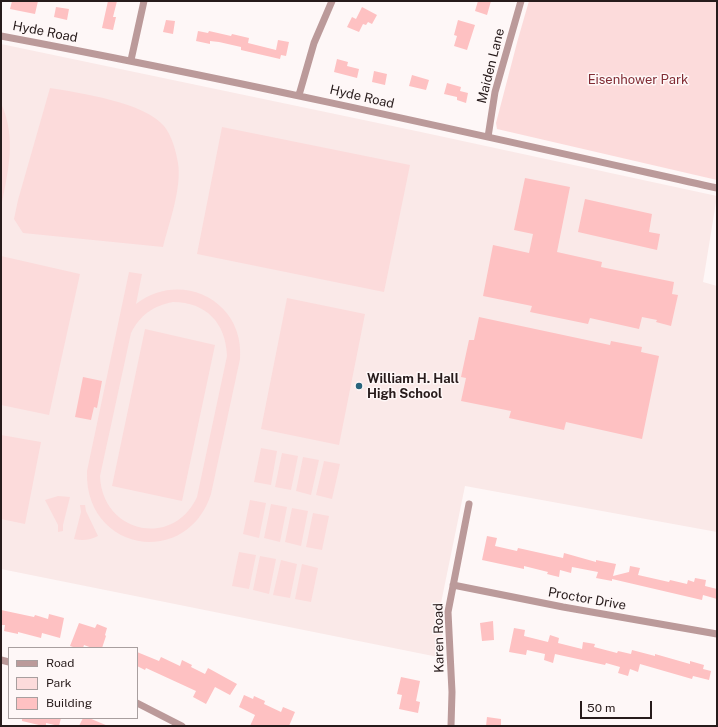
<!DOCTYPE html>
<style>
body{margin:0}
#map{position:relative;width:718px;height:727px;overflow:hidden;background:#fef7f7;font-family:"Public Sans",sans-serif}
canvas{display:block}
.frame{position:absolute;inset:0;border:2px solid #271b1b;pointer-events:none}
.legend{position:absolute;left:8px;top:647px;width:130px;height:72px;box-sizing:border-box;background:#fef7f7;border:1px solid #a89f9f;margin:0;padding:5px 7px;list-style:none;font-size:12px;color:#271b1b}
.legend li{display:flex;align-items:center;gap:8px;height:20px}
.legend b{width:20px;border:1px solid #a89f9f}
.scale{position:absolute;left:580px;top:701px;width:72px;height:18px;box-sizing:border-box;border:2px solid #271b1b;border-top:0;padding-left:5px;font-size:12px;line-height:14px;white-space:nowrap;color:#271b1b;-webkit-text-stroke:3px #fef7f7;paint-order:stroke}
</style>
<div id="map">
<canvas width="718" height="727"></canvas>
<div class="frame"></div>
<ul class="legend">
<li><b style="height:5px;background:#bb9a9a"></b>Road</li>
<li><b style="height:11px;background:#fcdbdb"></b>Park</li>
<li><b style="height:11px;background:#fec1c2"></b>Building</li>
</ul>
<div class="scale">50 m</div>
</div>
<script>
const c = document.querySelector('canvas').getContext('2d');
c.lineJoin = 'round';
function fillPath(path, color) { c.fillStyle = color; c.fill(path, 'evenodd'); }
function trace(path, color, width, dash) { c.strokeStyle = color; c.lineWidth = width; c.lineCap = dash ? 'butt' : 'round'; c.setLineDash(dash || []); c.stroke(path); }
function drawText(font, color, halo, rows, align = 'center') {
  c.font = font + ' "Public Sans",sans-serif'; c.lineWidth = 3; c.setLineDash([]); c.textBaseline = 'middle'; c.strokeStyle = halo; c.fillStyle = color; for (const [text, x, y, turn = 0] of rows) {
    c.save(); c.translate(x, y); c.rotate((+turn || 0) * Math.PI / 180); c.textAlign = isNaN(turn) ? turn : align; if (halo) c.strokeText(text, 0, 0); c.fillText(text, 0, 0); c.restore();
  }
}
fillPath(new Path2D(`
 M 1,44 L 421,132 L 717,196 L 703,282 L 717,286 L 717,532 L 465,486 L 441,603 L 443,658 L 1,569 Z`), '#fae9e8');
fillPath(new Path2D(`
 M 529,1 L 717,1 L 717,180 L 497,129 L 496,123 L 518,39 Z
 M 50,88 C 80,93 144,102 164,126 C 172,136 176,151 178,163 C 182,188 169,223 163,247 L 23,233 L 14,219 L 18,200 Z
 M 1,103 C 17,139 8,171 1,208 Z
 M 222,127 L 410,165 L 384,292 L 197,254 Z
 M 1,256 L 80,274 L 49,415 L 1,405 Z
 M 129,272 L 142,274 L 136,304 C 181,269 245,301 240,359 L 211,494 C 187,569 84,552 87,471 ZM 173,302 C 206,302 226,323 227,356 L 197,497 C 173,549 102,533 100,476 L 131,333 C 140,315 153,306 173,302 Z
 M 287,298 L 365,314 L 339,445 L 261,429 Z
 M 145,329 L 215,345 L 182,501 L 112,486 Z
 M 1,435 L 41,442 L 25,524 L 1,519 Z
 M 261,448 L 277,451 L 271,485 L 254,482 Z
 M 282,453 L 298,456 L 291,490 L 275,487 Z
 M 303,457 L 319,460 L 311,495 L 296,491 Z
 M 324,461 L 340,464 L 332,499 L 316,495 Z
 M 58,496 L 70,497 L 63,525 L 63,531 L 58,532 L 58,525 L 45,500 Z
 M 250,500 L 266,503 L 259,538 L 243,534 Z
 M 271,504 L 287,507 L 280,542 L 264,538 Z
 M 80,505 L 85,505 L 86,511 L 98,536 C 90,540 83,541 74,539 L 81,512 Z
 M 292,508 L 308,511 L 301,546 L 285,542 Z
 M 313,513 L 329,516 L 322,550 L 306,547 Z
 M 239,552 L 256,555 L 249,589 L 232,586 Z
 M 260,556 L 276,559 L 269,594 L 253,590 Z
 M 281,560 L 297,564 L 290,598 L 273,595 Z
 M 302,564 L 318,568 L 311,602 L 295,599 Z`), '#fcdbdb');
fillPath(new Path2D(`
 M 12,1 L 38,1 L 35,14 L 10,9 Z
 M 108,1 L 117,1 L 113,17 L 116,17 L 113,30 L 102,28 Z
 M 478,1 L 491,1 L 487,15 L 475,11 Z
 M 56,7 L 69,9 L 67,20 L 54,17 Z
 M 362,7 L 377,15 L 372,24 L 368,22 L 366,25 L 363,24 L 359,32 L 347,27 L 352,17 L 356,19 Z
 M 166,20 L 175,21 L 173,34 L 163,32 Z
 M 458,20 L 475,25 L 467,50 L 454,46 L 457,36 L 454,35 Z
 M 198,31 L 208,33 L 209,31 L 231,36 L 232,34 L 249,38 L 248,43 L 276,50 L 278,40 L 289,42 L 286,56 L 281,55 L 280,59 L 241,50 L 241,47 L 219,42 L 210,41 L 210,44 L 196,41 Z
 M 337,59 L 348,62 L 347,66 L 359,69 L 357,78 L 334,72 Z
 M 374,71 L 387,74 L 385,85 L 372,82 Z
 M 412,75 L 429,80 L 426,90 L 409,86 Z
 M 447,83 L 461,87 L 460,91 L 468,93 L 466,103 L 457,100 L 457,97 L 444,94 Z
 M 525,178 L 570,187 L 557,252 L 602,262 L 601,267 L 674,282 L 672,294 L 678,295 L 671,326 L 656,322 L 657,320 L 642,317 L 639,329 L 590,318 L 588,324 L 530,312 L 532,306 L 483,296 L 493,245 L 529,253 L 533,234 L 514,230 Z
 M 585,199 L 652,214 L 649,232 L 660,234 L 657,250 L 578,232 Z
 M 479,317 L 610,345 L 611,341 L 642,347 L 641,352 L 659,356 L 642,439 L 566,422 L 564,430 L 509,418 L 511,411 L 461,401 L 466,378 L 461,377 L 469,340 L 474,340 Z
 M 83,377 L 102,381 L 97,408 L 94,407 L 91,420 L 75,417 Z
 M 487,536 L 497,538 L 495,546 L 517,551 L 518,548 L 563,558 L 564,553 L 596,562 L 596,560 L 616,564 L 613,576 L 629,572 L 630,566 L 640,568 L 638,575 L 669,582 L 670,580 L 687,584 L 688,580 L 694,582 L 695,578 L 706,580 L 705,586 L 717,589 L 717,599 L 703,595 L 702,600 L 612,579 L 612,581 L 596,578 L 598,572 L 572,567 L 571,573 L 560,570 L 559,577 L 547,574 L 548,572 L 524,566 L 524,569 L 482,560 Z
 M 1,610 L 34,617 L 35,615 L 48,619 L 49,614 L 64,618 L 60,638 L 42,633 L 41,638 L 18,632 L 18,634 L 4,631 L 5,625 L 1,625 Z
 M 493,621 L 494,640 L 482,641 L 480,623 Z
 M 79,623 L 95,628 L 97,624 L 107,628 L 105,635 L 106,636 L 102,648 L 92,648 L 84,645 L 83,648 L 76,648 L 70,646 Z
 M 514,628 L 525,630 L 524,636 L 548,642 L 550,635 L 559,638 L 558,643 L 582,649 L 583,642 L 595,644 L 594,647 L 617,653 L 618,651 L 631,654 L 632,650 L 655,656 L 655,654 L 690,664 L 690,661 L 704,665 L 703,669 L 711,671 L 709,680 L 693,676 L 692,679 L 640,664 L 638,672 L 630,669 L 628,676 L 618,673 L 620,667 L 606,663 L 605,665 L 555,654 L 553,663 L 544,660 L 545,654 L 527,650 L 526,655 L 509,652 Z
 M 137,652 L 159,661 L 161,657 L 180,666 L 182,660 L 192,665 L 191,667 L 205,674 L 208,668 L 237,684 L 230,695 L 215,687 L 206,704 L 193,697 L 196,691 L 146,668 L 145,670 L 137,666 Z
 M 401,677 L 420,681 L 416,701 L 420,702 L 418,713 L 399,709 L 402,695 L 397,694 Z
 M 244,695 L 253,699 L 254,696 L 265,701 L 264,704 L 281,712 L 283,707 L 295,712 L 289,726 L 250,726 L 255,715 L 239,707 Z
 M 487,717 L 501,719 L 501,726 L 486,726 Z
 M 22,718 L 61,718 L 59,726 L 46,723 L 46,726 L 43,726 L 22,721 Z
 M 83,718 L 89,718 L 108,726 L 79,726 Z`), '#fec1c2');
trace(new Path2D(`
 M 1,36 C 241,81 479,135 717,188
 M 131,60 L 144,1
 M 299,95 L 314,43 L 332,1
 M 488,137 L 495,92 L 521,1
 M 453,585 L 563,607 L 717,634
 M 1,660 L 9,662
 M 137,703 L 182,726
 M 451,726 L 452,692 L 448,612 L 469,504`), '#bb9a9a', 7);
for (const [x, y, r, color] of [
 [359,386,4,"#28647c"]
]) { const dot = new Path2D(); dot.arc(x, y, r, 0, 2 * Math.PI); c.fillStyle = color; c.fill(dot); trace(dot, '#fef7f7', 1.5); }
drawText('13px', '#271b1b', '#fef7f7', [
 ["Hyde Road",45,32,11],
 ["Maiden Lane",491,66,-76],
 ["Hyde Road",362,97,13],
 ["Proctor Drive",587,599,10],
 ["Karen Road",439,638,-91]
]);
drawText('13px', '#812c34', '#fef7f7', [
 ["Eisenhower Park",638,80]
]);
drawText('bold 13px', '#271b1b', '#fef7f7', [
 ["William H. Hall",367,379],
 ["High School",367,394]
], 'left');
</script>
